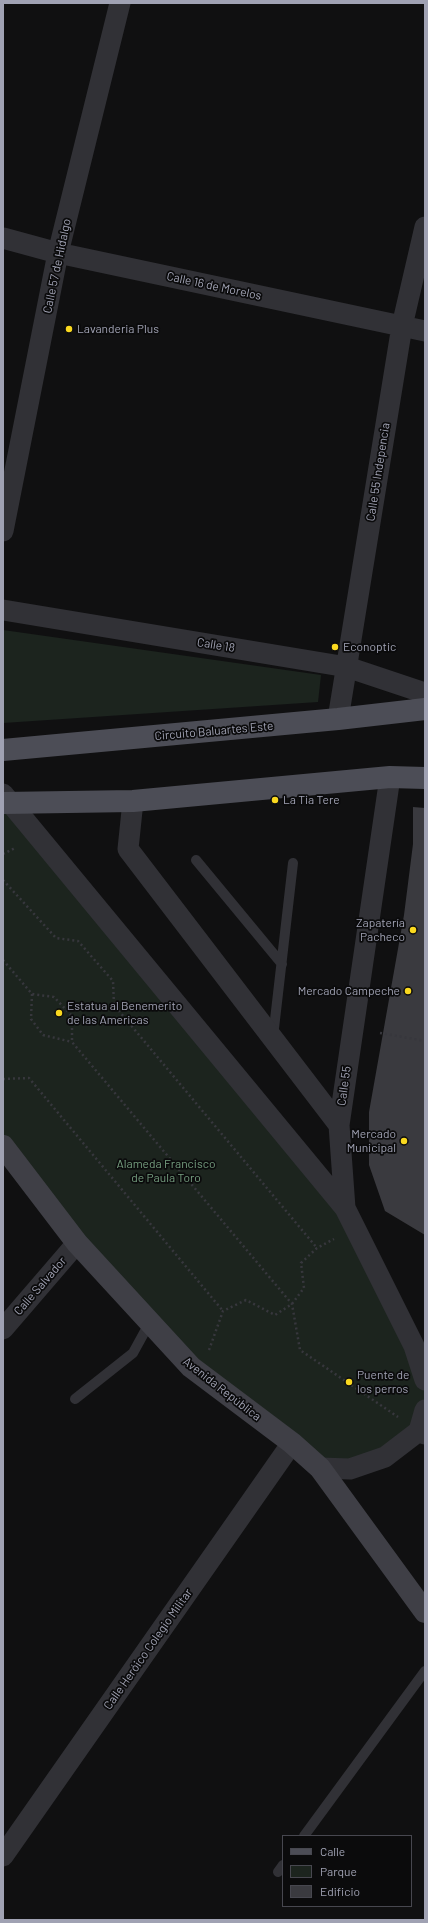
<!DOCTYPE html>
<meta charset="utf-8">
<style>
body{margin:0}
#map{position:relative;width:428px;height:1923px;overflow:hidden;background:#101011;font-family:Barlow,sans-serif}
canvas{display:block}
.frame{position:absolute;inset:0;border:4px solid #a0a2b3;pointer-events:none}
.legend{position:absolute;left:282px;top:1835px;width:130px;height:72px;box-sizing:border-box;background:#0b0b0c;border:1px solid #47474f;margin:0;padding:5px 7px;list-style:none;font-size:12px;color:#a0a2b3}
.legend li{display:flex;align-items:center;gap:8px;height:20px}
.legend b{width:20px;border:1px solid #47474f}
</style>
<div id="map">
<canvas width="428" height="1923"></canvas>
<div class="frame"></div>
<ul class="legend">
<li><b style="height:5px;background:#4c4d56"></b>Calle</li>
<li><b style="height:11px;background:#1c241e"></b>Parque</li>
<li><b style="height:11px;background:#3a3a3f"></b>Edificio</li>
</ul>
</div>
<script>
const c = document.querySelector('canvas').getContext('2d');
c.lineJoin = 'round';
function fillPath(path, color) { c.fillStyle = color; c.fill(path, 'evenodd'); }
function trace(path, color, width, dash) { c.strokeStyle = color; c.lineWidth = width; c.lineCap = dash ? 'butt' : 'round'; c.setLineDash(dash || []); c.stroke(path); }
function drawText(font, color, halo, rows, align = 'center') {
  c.font = font + ' Barlow,sans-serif'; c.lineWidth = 3.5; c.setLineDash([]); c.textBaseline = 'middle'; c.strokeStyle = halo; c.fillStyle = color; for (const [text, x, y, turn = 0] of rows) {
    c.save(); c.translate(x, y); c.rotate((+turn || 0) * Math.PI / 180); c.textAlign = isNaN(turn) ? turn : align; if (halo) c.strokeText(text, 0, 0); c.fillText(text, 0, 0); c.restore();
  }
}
fillPath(new Path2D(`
 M 3,630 L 321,675 L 318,702 L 3,723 Z
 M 3,803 L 345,1208 L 425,1380 L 425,1410 L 394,1455 L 320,1468 L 201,1374 L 3,1146 Z`), '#1c241e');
fillPath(new Path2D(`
 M 413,807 L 425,808 L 425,1235 L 385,1211 L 369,1165 L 369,1112 L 404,915 L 413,844 Z`), '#3a3a3f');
trace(new Path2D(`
 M 3,854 L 15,848
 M 3,880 L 56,938 L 78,941 L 113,981 L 114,1005 L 317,1248
 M 3,960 L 32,994 L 54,997 L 72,1016 L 72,1042 L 292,1304 L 300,1350 L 398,1417
 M 32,994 L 31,1019 L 43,1035 L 72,1042
 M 380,1033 L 425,1041
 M 3,1079 L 29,1078 L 223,1311
 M 209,1350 L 223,1311 L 246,1300 L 275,1315 L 292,1304 L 304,1288 L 301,1263 L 317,1248 L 334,1239`), '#37373d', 2.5, [2, 3]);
trace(new Path2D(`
 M 196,860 L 282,964
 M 273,1037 L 293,863
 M 75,1399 L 133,1353 L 150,1322
 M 304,1836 L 425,1671
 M 278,1872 L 283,1865`), '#313136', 10);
trace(new Path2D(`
 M 3,238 L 58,253 L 425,331
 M 3,531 L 58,253 L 120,3
 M 3,610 L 347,667 L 425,693
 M 338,719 L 402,326 L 425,227
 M 390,777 L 339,1125 L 345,1208 L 414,1346 L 425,1380
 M 3,794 L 345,1208
 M 133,801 L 128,849 L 339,1125
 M 3,1329 L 77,1243
 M 419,1431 L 425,1410
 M 320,1468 L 350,1469 L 385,1457 L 419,1431 L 425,1434
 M 3,1856 L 292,1443`), '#313136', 21);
trace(new Path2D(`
 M 3,1146 L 77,1243 L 191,1367 L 292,1443 L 320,1468 L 425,1612`), '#3f3f46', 22);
trace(new Path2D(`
 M 3,750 L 338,719 L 425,709
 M 3,803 L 133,801 L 390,777 L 425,778`), '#4c4d56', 22);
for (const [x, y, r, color] of [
 [69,329,4,"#fad91f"],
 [335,647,4,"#fad91f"],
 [275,800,4,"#fad91f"],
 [413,930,4,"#fad91f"],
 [408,991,4,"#fad91f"],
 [59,1013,4,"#fad91f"],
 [404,1141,4,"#fad91f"],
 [349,1382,4,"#fad91f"]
]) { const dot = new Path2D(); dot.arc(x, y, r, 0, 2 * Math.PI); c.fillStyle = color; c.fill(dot); trace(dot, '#0b0b0c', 1.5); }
drawText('12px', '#a0a2b3', '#0b0b0c', [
 ["Calle 57 de Hidalgo",57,266,-78],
 ["Calle 16 de Morelos",214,286,12],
 ["Calle 55 Indepencia",378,472,-81],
 ["Calle 18",216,645,9],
 ["Circuito Baluartes Este",214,731,-5],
 ["Calle 55",344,1086,-82],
 ["Calle Salvador",40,1286,-49],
 ["Avenida República",222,1389,38],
 ["Calle Heróico Colegio Militar",148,1649,-55]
]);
drawText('12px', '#a0a2b3', '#0b0b0c', [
 ["Lavanderia Plus",77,329],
 ["Econoptic",343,647],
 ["La Tia Tere",283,800],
 ["Zapatería",405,923,"right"],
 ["Pacheco",405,937,"right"],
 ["Mercado Campeche",400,991,"right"],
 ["Estatua al Benemerito",67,1006],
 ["de las Americas",67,1020],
 ["Mercado",396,1134,"right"],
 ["Municipal",396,1148,"right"],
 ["Puente de",357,1375],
 ["los perros",357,1389]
], 'left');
drawText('12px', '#769f80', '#0b0b0c', [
 ["Alameda Francisco",166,1164],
 ["de Paula Toro",166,1178]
]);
</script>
